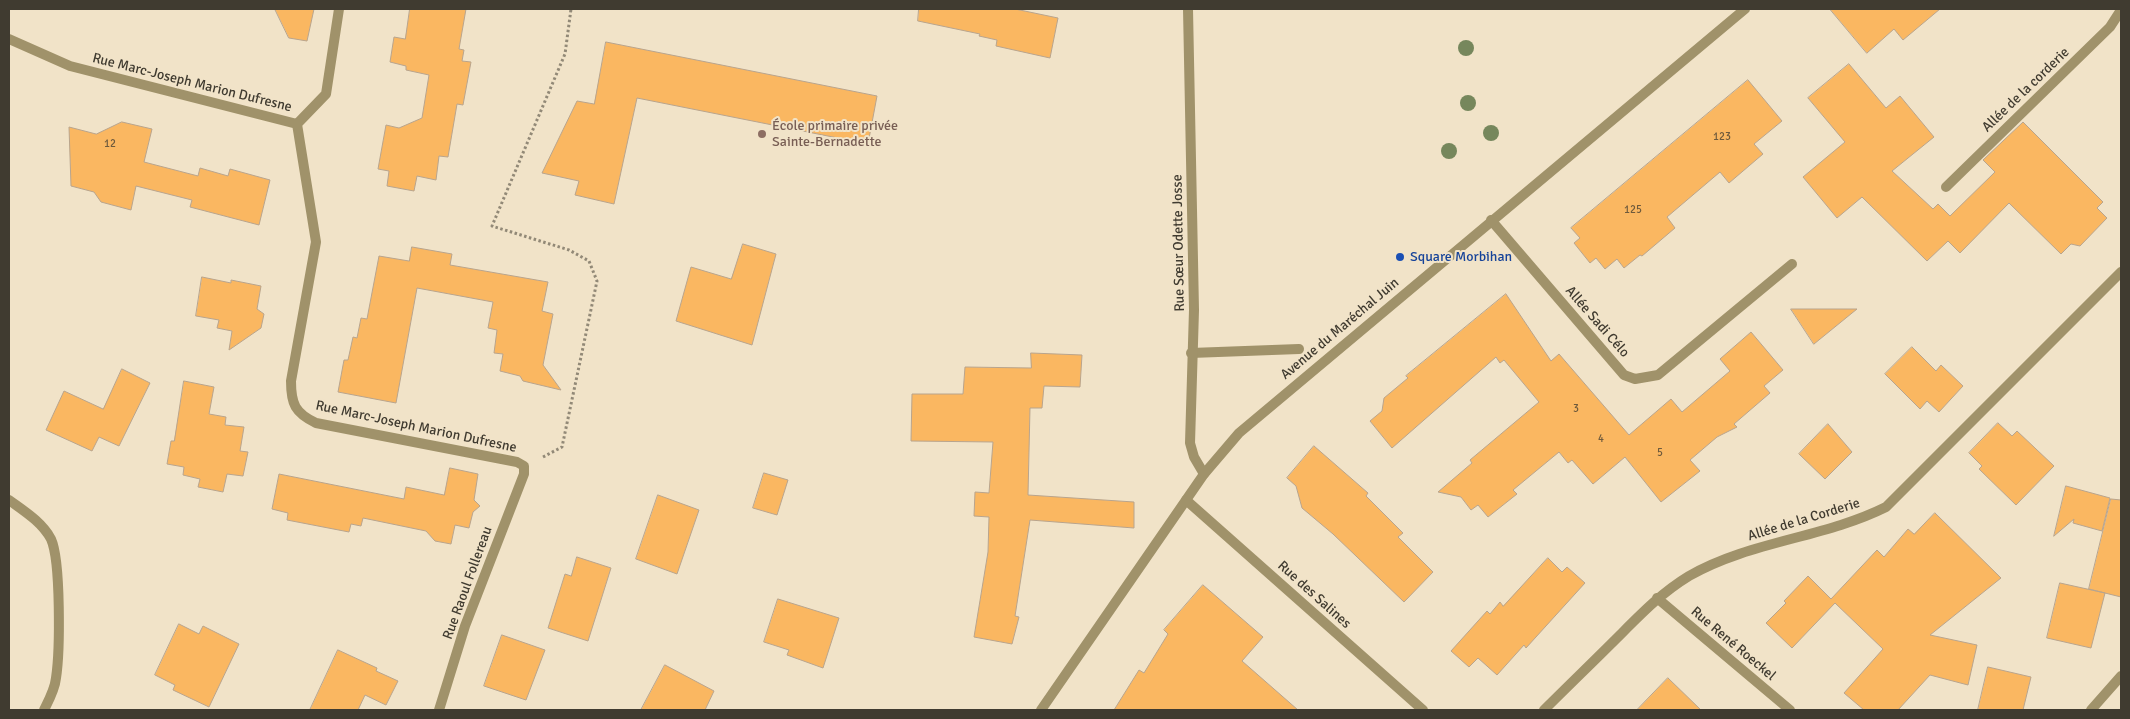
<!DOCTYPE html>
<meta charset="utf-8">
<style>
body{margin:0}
#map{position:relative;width:2130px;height:719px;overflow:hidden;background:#f1e3c8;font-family:Signika,sans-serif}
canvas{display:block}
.frame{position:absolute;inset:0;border:10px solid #403b30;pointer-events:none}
</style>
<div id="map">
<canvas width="2130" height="719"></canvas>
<div class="frame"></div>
</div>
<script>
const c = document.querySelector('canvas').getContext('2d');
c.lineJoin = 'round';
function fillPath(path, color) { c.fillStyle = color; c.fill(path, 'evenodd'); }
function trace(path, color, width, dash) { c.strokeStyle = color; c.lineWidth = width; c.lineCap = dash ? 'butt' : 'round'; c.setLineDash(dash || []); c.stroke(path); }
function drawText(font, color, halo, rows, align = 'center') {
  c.font = font + ' Signika,sans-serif'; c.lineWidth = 4; c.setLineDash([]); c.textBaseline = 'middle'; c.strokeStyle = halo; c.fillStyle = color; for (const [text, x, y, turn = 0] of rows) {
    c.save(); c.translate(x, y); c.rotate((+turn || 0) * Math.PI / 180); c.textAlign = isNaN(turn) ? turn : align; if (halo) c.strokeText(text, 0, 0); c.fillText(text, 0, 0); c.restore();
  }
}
const building = new Path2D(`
 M 275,9 L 314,9 L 307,41 L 289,38 Z
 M 410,9 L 466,9 L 459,49 L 464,50 L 462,61 L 471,62 L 463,105 L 457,104 L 448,157 L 439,156 L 436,180 L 417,176 L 414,191 L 387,186 L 389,171 L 378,169 L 386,125 L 399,128 L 422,118 L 429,75 L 406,70 L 406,66 L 390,62 L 394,37 L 405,39 Z
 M 919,9 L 1015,9 L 1058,18 L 1050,58 L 996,46 L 997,40 L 979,36 L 980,34 L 918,21 Z
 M 1830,9 L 1940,9 L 1903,40 L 1894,29 L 1867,53 Z
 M 606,42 L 877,96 L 868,144 L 637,98 L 614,204 L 575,195 L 579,181 L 542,173 L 577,101 L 594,104 Z
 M 1849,64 L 1886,108 L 1900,96 L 1934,137 L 1892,171 L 1933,209 L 1938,204 L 1950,216 L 1995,172 L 1983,160 L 2023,122 L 2103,202 L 2097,208 L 2107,218 L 2080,246 L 2071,244 L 2061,254 L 2009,203 L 1960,253 L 1948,241 L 1927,261 L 1862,197 L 1837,218 L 1803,177 L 1845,142 L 1808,98 Z
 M 1748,80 L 1782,121 L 1754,144 L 1763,154 L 1729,183 L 1720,172 L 1667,217 L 1675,228 L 1642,256 L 1640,255 L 1624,268 L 1617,259 L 1605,269 L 1596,258 L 1590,263 L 1574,243 L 1580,238 L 1571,228 Z
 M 122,122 L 152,129 L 144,162 L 198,176 L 200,168 L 228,176 L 230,169 L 270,180 L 259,225 L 190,207 L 192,200 L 136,186 L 131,210 L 101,202 L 94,192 L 71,186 L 69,127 L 96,134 Z
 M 743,244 L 776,254 L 752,345 L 676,321 L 691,267 L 731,279 Z
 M 412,247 L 452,254 L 450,265 L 548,282 L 542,311 L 553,314 L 543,365 L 561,390 L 523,381 L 520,376 L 500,371 L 503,354 L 494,353 L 497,330 L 488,328 L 493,302 L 417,288 L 396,403 L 338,392 L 344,360 L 348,360 L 353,337 L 357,338 L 361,318 L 367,319 L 379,256 L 409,261 Z
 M 202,277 L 231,283 L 231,280 L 261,286 L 257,309 L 264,314 L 261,328 L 229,350 L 232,331 L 217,328 L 219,320 L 196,316 Z
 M 1506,294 L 1551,361 L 1559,354 L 1629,435 L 1671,399 L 1682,412 L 1730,371 L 1720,359 L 1751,332 L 1783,370 L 1764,386 L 1770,393 L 1734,424 L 1737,427 L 1717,437 L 1690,460 L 1700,471 L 1661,502 L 1625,457 L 1593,484 L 1572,460 L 1568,463 L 1559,452 L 1513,490 L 1517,494 L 1488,517 L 1478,505 L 1471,510 L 1461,497 L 1438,492 L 1472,463 L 1470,460 L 1539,402 L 1504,360 L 1500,363 L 1496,357 L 1392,448 L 1370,421 L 1382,411 L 1384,398 L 1408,378 L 1406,376 Z
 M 1791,309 L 1857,309 L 1814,344 Z
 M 1912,347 L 1936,371 L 1941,365 L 1963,386 L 1939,412 L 1927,401 L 1920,409 L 1885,374 Z
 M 1031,353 L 1082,355 L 1080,387 L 1044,386 L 1042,408 L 1030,408 L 1028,495 L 1134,502 L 1134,528 L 1030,520 L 1015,616 L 1019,617 L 1012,644 L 974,637 L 988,552 L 989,517 L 974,516 L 975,492 L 989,493 L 993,442 L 911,441 L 912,394 L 963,394 L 965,367 L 1031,368 Z
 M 122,369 L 150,383 L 119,446 L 99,437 L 92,451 L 46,430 L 64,391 L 103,409 Z
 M 184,381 L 214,387 L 209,414 L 226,417 L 225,425 L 244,427 L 240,451 L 248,452 L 243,476 L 227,474 L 223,492 L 198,487 L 200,479 L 183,475 L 184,467 L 167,464 L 171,441 L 174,441 Z
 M 1998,423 L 2012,436 L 2017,431 L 2054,466 L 2016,505 L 1979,469 L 1982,466 L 1969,453 Z
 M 1828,424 L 1852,452 L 1825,479 L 1799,454 Z
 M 1314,446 L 1368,493 L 1366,496 L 1403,533 L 1398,537 L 1433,572 L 1404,602 L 1333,534 L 1302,508 L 1296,486 L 1287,478 Z
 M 450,468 L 478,474 L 474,500 L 480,506 L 473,512 L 469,528 L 455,525 L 451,544 L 435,541 L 426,531 L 363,518 L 361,526 L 351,524 L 349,532 L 287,520 L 288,513 L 272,509 L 279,474 L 404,499 L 406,487 L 444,495 Z
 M 764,473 L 788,480 L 777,515 L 753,508 Z
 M 2066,486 L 2110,498 L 2102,531 L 2073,523 L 2074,519 L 2054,536 Z
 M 658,495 L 699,510 L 677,574 L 636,559 Z
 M 2111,499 L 2121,500 L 2121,597 L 2089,589 Z
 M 1935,513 L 2001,578 L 1930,635 L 1977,645 L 1968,685 L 1930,675 L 1898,710 L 1864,710 L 1844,693 L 1883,649 L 1835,603 L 1792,648 L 1766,623 L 1786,603 L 1784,601 L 1808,576 L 1831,599 L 1877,550 L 1884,557 L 1908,529 L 1914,534 Z
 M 577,557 L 611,568 L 588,641 L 548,628 L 565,574 L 571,576 Z
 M 1548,558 L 1562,572 L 1567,567 L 1585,583 L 1526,648 L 1524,645 L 1497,675 L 1478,658 L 1469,667 L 1451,651 L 1487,611 L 1490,614 L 1500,602 L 1503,606 Z
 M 2060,583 L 2105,593 L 2091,648 L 2047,638 Z
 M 1203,585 L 1263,637 L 1242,661 L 1298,710 L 1114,710 L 1139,670 L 1144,673 L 1168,634 L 1164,630 Z
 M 778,599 L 839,618 L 823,668 L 787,655 L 789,650 L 764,642 Z
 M 179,624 L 199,634 L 203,626 L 239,644 L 209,707 L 173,690 L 175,685 L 155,675 Z
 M 502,635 L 545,650 L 526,700 L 484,686 Z
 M 338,650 L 377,668 L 376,671 L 398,681 L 386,705 L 365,695 L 358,710 L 310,710 Z
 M 665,665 L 714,691 L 705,710 L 641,710 Z
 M 1988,667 L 2031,677 L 2023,710 L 1978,710 Z
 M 1668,678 L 1701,710 L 1637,710 Z`);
fillPath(building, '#fab761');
trace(building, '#b8a48d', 1);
trace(new Path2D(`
 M 543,457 L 562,447 L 597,281 L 589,261 L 569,250 L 492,226 L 565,54 L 571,9`), '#928977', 3, [2.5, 2.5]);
trace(new Path2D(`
 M 1946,187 L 2110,27 L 2121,10
 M 1191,353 L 1299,349`), '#a0926a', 10);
trace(new Path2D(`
 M 1188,9 L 1194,310 L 1190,443 L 1194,457 L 1204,474
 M 9,39 L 70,66 L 297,124 L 316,242 L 291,381 C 291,404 295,413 316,423 L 517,462 L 524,466 L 524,474 L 465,626 L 439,710
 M 297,124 L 326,94 L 339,9
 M 1491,220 L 1624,375 L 1635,379 L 1658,375 L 1792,264
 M 9,500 C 24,511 42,522 51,539 C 61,561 60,652 56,678 C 55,689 49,700 44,710
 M 1186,500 L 1423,710
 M 1657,598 L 1790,710
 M 1544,710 C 1568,686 1593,662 1617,638 C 1640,615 1661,593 1689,576 C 1750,541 1824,538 1886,507 L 2121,272
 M 2091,710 L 2121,676`), '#a0926a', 10);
trace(new Path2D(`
 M 1041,710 L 1204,474 L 1239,433 L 1745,9`), '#a0926a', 10);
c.fillStyle = '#76875c';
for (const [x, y] of [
 [1466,48],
 [1468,103],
 [1491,133],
 [1449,151]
]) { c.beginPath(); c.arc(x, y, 8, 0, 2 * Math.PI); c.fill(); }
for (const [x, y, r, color] of [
 [762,134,5,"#8d6e63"],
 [1400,257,5,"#1a4fb4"]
]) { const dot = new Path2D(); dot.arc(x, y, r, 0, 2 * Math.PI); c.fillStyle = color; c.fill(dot); trace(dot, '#f1e3c8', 2); }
drawText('11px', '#6e5a3c', null, [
 ["123",1722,137],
 ["12",110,144],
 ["125",1633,210],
 ["3",1576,409],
 ["4",1601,439],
 ["5",1660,453]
]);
drawText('14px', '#403b30', '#f1e3c8', [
 ["Rue Marc-Joseph Marion Dufresne",192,83,14],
 ["Allée de la corderie",2026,90,-44],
 ["Rue Sœur Odette Josse",1179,243,-91],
 ["Allée Sadi Célo",1597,322,49],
 ["Avenue du Maréchal Juin",1340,329,-40],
 ["Rue Marc-Joseph Marion Dufresne",416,427,12],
 ["Allée de la Corderie",1804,520,-17],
 ["Rue Raoul Follereau",468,583,-70],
 ["Rue des Salines",1314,595,42],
 ["Rue René Roeckel",1733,644,40]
]);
drawText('14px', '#785e54', '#f1e3c8', [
 ["École primaire privée",772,126],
 ["Sainte-Bernadette",772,142]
], 'left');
drawText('14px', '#164399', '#f1e3c8', [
 ["Square Morbihan",1410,257]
], 'left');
</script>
